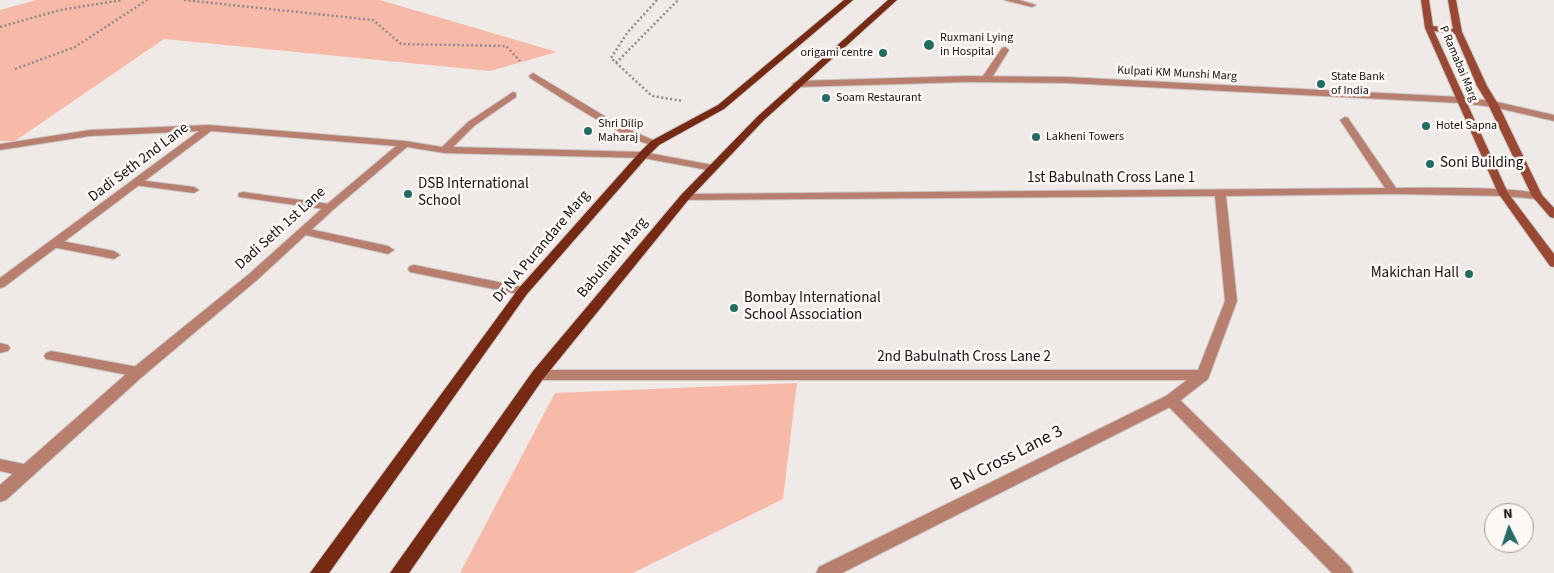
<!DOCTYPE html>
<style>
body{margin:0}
#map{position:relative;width:1554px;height:573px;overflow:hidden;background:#efeae8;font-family:"Source Sans 3",sans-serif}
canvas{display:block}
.north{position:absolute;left:1484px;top:503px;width:50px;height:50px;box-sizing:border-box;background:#fdf7f5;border:1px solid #a19c9b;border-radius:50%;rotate:356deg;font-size:14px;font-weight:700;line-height:20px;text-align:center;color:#161414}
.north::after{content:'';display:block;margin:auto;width:18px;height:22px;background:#226c64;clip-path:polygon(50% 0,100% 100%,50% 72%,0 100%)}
</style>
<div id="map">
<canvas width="1554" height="573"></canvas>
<div class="north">N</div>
</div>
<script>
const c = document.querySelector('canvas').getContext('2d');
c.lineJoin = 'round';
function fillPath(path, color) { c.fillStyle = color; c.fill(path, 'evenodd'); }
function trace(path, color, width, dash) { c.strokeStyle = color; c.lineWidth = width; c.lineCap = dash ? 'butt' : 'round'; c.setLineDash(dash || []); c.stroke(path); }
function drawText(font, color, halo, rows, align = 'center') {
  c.font = font + ' "Source Sans 3",sans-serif'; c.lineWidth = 5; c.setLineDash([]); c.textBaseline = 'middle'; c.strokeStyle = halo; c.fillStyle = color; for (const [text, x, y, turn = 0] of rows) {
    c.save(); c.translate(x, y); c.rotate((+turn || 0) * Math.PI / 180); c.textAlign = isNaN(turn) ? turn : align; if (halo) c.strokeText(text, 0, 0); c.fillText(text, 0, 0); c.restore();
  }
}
fillPath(new Path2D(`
 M 37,0 L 380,0 L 557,52 L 490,71 L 164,39 L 15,141 L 0,141 L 0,10 Z
 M 797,383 L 783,499 L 633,573 L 460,573 L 555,393 Z`), '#f7baa9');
const lane = new Path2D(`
 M 1004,0 L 1019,0 L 1036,5 L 1032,7 Z
 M 1005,47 L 1009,50 L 991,79 L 989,81 L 983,81 L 981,79 L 1002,48 Z
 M 138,180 L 194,187 L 199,190 L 194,193 L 134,185 L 133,183 Z
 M 243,192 L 330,204 L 336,207 L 330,210 L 239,197 L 238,195 L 239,193 Z
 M 305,228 L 388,246 L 394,250 L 388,254 L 301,234 L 299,232 Z
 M 56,240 L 114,251 L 120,255 L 114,259 L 52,247 L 50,244 L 52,241 Z
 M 414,265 L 523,287 L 529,291 L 523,295 L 410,272 L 408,269 L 410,266 Z
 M 0,343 L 8,345 L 10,348 L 8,351 L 0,353 Z
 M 51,351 L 138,367 L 143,368 L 145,372 L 143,376 L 138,377 L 46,359 L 44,356 L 46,353 Z
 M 1171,395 L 1176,396 L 1350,567 L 1353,573 L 1332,573 L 1166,404 L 1164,400 L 1166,396 Z
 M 0,459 L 33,466 L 35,471 L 33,476 L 27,477 L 0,471 Z`);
const street = new Path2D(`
 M 533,73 L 621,126 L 660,143 L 659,145 C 639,150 551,91 530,78 L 529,76 Z
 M 967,76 L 1066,77 L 1460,97 L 1493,101 L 1554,115 L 1554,121 L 1493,107 L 1460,103 L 1066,83 L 967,82 L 797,87 L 792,84 L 797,81 Z
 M 513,92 L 516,93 L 516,97 L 474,126 L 453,147 L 643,152 L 713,165 L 718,168 L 713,171 L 643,158 L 444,153 L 407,147 L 334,209 L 257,280 L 143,376 L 6,500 L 0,502 L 0,485 L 133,368 L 249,274 L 326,205 L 396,146 L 211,131 L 4,287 L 0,288 L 0,278 L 199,131 L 90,136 L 0,150 L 0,144 L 90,130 L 209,125 L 405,141 L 442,147 L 468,122 Z
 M 1345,117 L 1348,118 L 1396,188 C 1418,188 1532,186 1542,196 L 1537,199 L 1503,196 L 1393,194 L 1226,196 L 1237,301 L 1208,379 L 1176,404 L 842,573 L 816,573 L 819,567 L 1166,396 L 1187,380 L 538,380 L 533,379 L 531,375 L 533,371 L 538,370 L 1198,370 L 1225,301 L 1215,196 L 685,200 L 679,197 L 685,194 L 1385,188 L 1340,120 Z`);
const secondary = new Path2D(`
 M 1421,0 L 1429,0 L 1433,26 L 1453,29 L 1448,0 L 1456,0 L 1462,32 L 1487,86 L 1498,104 L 1542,195 L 1554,208 L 1554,218 L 1550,217 L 1532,196 L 1488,104 L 1477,86 L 1455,34 L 1434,31 L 1508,193 L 1554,254 L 1554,267 L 1550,266 L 1498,193 L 1425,28 Z`);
const primary = new Path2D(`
 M 844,0 L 853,0 L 724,109 L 659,145 L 647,157 L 527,294 L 329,573 L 310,573 L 519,288 L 639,153 L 651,141 L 718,105 Z
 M 888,0 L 897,0 L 764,120 L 689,199 L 543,379 L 409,573 L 390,573 L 533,371 L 681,195 L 758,116 Z`);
trace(lane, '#ccc8c6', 2);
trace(street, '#ccc8c6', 2);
trace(secondary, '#ccc8c6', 2);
trace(primary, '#ccc8c6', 2);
trace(new Path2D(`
 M 184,0 L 373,20 L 401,44 L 506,46 L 520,61
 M 657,0 L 627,33 L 611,58 L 652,96 L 683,101
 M 0,27 L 60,10 L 123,0
 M 616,63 L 678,0
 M 15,69 L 75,47 L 147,0`), '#908c8b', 2.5, [2, 2.5]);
fillPath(lane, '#b87f6f');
fillPath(street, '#b87f6f');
fillPath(secondary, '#994933');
fillPath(primary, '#762913');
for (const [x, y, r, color] of [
 [929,45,6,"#226c64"],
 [883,53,5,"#226c64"],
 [1321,84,5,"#226c64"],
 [826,98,5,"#226c64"],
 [1426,126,5,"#226c64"],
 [588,131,5,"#226c64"],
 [1036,137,5,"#226c64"],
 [1430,164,5,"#226c64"],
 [408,194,5,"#226c64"],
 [1469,274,5,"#226c64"],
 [734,308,5,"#226c64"]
]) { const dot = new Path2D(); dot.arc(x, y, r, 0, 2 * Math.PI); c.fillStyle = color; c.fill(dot); trace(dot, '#fdf7f5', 2); }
drawText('12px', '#161414', '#fdf7f5', [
 ["Ruxmani Lying",940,38],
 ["in Hospital",940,52],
 ["origami centre",873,53,"right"],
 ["State Bank",1331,77],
 ["of India",1331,91],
 ["Soam Restaurant",836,98],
 ["Shri Dilip",598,124],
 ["Maharaj",598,138],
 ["Hotel Sapna",1436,126],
 ["Lakheni Towers",1046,137]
], 'left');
drawText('12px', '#161414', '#fdf7f5', [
 ["P Ramabai Marg",1458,64,67],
 ["Kulpati KM Munshi Marg",1177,74,3]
]);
drawText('15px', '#161414', '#fdf7f5', [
 ["Dadi Seth 2nd Lane",139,163,-37],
 ["1st Babulnath Cross Lane 1",1111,179],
 ["Dadi Seth 1st Lane",281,229,-42],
 ["Dr N A Purandare Marg",542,247,-50],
 ["Babulnath Marg",613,258,-50],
 ["2nd Babulnath Cross Lane 2",964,358]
]);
drawText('15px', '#161414', '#fdf7f5', [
 ["Soni Building",1440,164],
 ["DSB International",418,185],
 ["School",418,202],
 ["Makichan Hall",1459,274,"right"],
 ["Bombay International",744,299],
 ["School Association",744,316]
], 'left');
drawText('18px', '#161414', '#fdf7f5', [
 ["B N Cross Lane 3",1007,459,-27]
]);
</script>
